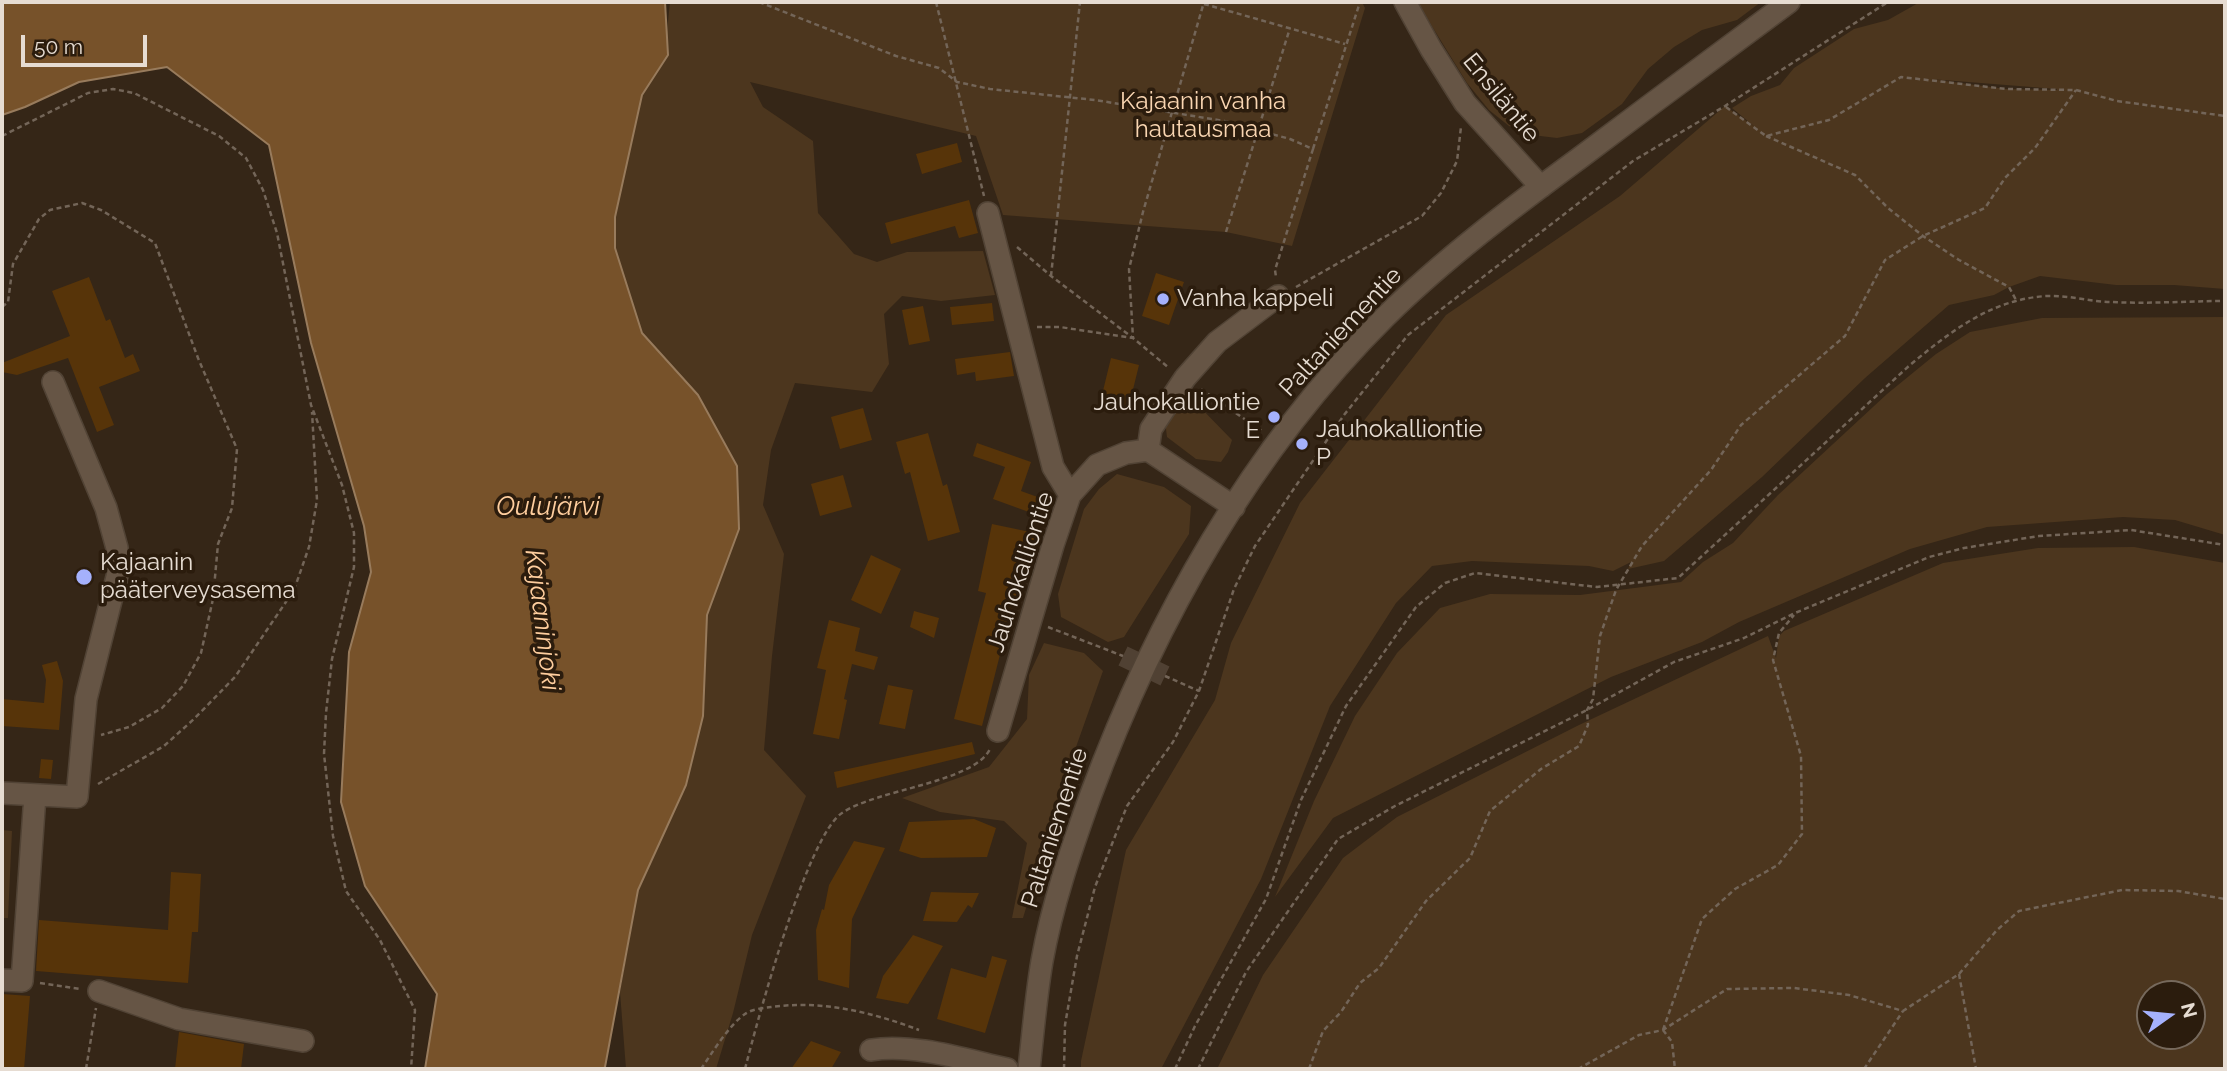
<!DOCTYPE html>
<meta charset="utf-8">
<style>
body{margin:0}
#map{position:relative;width:2227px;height:1071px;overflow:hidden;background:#352617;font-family:Raleway,sans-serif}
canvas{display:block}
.frame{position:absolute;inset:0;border:4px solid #e6dcd2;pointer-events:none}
.north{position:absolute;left:2136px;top:980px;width:70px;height:70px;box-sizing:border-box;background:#2b1c0d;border:2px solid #76695c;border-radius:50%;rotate:75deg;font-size:19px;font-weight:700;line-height:28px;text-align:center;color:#e6dcd2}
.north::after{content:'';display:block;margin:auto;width:24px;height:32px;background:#a5b1fc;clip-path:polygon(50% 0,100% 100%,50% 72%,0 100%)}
.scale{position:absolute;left:21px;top:35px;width:126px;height:32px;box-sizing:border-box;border:4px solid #e6dcd2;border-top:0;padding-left:9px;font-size:21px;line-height:24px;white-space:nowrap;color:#e6dcd2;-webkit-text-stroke:5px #2b1c0d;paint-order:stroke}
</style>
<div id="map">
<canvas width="2227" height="1071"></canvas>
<div class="frame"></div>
<div class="north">N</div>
<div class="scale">50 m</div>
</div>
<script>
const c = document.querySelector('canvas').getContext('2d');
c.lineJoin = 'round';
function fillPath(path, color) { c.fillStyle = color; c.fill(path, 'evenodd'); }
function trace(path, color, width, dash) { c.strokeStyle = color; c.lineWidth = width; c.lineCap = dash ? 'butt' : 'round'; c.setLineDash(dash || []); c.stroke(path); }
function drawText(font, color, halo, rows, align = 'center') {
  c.font = font + ' Raleway,sans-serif'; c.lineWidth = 7; c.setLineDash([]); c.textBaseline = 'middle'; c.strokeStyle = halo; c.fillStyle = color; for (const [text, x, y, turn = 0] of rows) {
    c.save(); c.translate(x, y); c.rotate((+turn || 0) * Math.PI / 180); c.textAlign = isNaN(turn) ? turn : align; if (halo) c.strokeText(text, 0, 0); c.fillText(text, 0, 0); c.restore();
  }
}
fillPath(new Path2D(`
 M 670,2 L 1362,2 L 1365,8 L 1292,246 L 1226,232 L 1003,215 L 976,136 L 750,82 L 763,107 L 813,141 L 818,213 L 854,254 L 877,262 L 907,252 L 983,251 L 995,295 L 941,301 L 902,296 L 884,314 L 889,364 L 872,392 L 795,383 L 771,450 L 763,505 L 784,554 L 772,656 L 764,750 L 806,796 L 752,935 L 733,1013 L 716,1069 L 626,1069 L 620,992 L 638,890 L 686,785 L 702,716 L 707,615 L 739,529 L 737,466 L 698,395 L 642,333 L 615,248 L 615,217 L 642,95 L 664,61 Z
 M 1417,2 L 1761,2 L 1737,20 L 1702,30 L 1674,47 L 1648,69 L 1622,104 L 1582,133 L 1557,138 L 1532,135 L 1509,126 L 1489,110 L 1467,83 Z
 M 1920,2 L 2225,2 L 2225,289 L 2174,285 L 2116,285 L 2040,276 L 2009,287 L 1994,295 L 1949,305 L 1865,378 L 1762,477 L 1664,561 L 1628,569 L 1631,562 L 1613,571 L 1589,566 L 1472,561 L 1432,566 L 1396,603 L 1330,706 L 1261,879 L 1161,1069 L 1081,1069 L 1081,1061 L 1126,850 L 1215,700 L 1231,643 L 1300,503 L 1446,315 L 1620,196 L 1725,106 L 1755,127 L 1732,108 L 1751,96 L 1780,85 L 1794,68 L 1854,29 L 1888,20 ZM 1930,79 L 2057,89 L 2057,90 L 2006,89 Z
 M 2225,317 L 2225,535 L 2175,520 L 2123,517 L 1987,527 L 1910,549 L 1739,622 L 1702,642 L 1611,677 L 1333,818 L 1275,897 L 1314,801 L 1355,716 L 1397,653 L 1440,608 L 1490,594 L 1580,595 L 1681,582 L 1703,562 L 1733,543 L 1778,495 L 1887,394 L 1936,354 L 1970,332 L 2042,318 Z
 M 1197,404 L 1232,440 L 1228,452 L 1221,462 L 1196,459 L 1167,437 L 1165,421 L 1177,406 Z
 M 1117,474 L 1164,487 L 1191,506 L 1189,534 L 1124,637 L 1108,642 L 1061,617 L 1058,594 L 1084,509 L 1099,489 Z
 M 2134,547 L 2225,563 L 2225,1069 L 1217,1069 L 1263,975 L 1343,858 L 1397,817 L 1579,725 L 1768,636 L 1776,658 L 1779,636 L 1784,631 L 1943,563 L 2038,548 ZM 2150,994 L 2192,994 L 2192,1036 L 2150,1036 Z
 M 1044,643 L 1084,653 L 1103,671 L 1065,778 L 1023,918 L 1012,918 L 1027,843 L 1004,821 L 940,812 L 902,798 L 989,767 L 1027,719 L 1029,675 Z
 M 2,830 L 12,831 L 8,918 L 2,918 Z`), '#4c361e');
const water = new Path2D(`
 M 2,2 L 665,2 L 668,55 L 642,95 L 615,217 L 615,248 L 642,333 L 698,395 L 737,466 L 739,529 L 707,615 L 703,716 L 686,785 L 638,890 L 605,1067 L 603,1069 L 425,1069 L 437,994 L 365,886 L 341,802 L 349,652 L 371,572 L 364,526 L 311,343 L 269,145 L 167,67 L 79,82 L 25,107 L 2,115 Z`);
fillPath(water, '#77522a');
trace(water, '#987b5c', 2);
fillPath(new Path2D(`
 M 957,143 L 962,162 L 922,174 L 916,154 Z
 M 969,200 L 978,233 L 959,238 L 955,226 L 891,244 L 885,223 Z
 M 1156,273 L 1184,282 L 1169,325 L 1142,316 Z
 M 89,277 L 106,321 L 110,319 L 125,358 L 133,354 L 140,371 L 99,387 L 114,425 L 97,432 L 68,358 L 17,375 L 2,372 L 2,363 L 70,336 L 52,291 Z
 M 992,303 L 994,321 L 952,325 L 950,307 Z
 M 923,306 L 930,341 L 909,345 L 902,310 Z
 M 1010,352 L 1014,376 L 976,381 L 975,372 L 957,375 L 955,359 Z
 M 1111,358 L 1139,365 L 1128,410 L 1100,403 Z
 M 863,408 L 872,440 L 840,449 L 831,417 Z
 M 928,433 L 943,486 L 947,484 L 960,532 L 928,541 L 910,472 L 905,474 L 896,442 Z
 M 977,443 L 1031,462 L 1021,491 L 1043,499 L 1037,515 L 993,499 L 1005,467 L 973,456 Z
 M 843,475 L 852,507 L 820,516 L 811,484 Z
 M 992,524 L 1035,533 L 1021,600 L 1014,599 L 982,726 L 954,719 L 986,593 L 978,591 Z
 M 871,555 L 901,569 L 881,614 L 851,600 Z
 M 914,611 L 939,618 L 934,638 L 910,627 Z
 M 829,620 L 860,628 L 855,651 L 878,657 L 874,670 L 852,664 L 844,699 L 847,700 L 839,739 L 813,734 L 826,670 L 817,668 Z
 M 57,661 L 63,681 L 59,730 L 2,726 L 2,699 L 44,703 L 46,680 L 42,665 Z
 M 888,685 L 913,690 L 905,729 L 879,724 Z
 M 972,742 L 975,754 L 837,788 L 834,772 Z
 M 41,759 L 53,760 L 51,779 L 39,778 Z
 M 974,819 L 996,828 L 987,857 L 921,858 L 899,851 L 909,822 Z
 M 854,841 L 885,848 L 852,919 L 849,988 L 818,980 L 816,930 L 822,909 L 824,910 L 829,885 Z
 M 171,872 L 201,874 L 198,932 L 192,932 L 188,983 L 36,971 L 39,920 L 168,930 Z
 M 931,892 L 970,893 L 979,893 L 972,908 L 968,905 L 957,922 L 923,921 Z
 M 913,935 L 943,946 L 908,1004 L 876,998 L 883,976 Z
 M 992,956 L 1007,960 L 985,1033 L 937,1019 L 951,968 L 986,978 Z
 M 2,994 L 30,996 L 24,1069 L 2,1069 Z
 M 179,1032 L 244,1044 L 241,1069 L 175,1069 Z
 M 811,1041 L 841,1052 L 831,1069 L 791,1069 Z`), '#573409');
trace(new Path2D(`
 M 1123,656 L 1165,676`), '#504133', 21, [21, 10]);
const minor = new Path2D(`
 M 1405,2 L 1431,49 L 1465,103 L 1541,187
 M 988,213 L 1053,467 L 1070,495
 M 1148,450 L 1151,429 L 1185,378 L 1217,342 L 1278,296
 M 998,731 L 1053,545 L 1070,495 L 1097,465 L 1126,453 L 1148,450 L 1234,507
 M 2,793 L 77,797 L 86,699 L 118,573 L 117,548 L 106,508 L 53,382
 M 2,980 L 22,981 L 35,795
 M 99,991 L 179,1019 L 303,1041
 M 871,1050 C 913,1043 966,1060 1007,1069
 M 1029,1069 C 1033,1033 1036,996 1042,961 C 1052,905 1071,850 1090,797 C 1155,621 1251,450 1385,317 C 1445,258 1513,207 1581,157 C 1650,105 1720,53 1789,2`);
trace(minor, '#514335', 24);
trace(new Path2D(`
 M 759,2 L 896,56 L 939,68 L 957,82 L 990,89 L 1095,100 L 1224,121 L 1290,139 L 1313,149 L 1275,270 L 1276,277
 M 936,2 L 984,196
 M 1204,4 L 1345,44
 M 1726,107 L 1766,136 L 1829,120 L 1901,77 L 2006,89 L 2076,90 L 2117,101 L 2225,116
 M 2,136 L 88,93 L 113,89 L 134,93 L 219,136 L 246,158 L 263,190 L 277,233 L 311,405 L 342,485 L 354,533 L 354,567 L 332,659 L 326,713 L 324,754 L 333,836 L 346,891 L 380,940 L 415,1010 L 411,1069
 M 1766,136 L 1855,175 L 1888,208 L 1923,236 L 1959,260 L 2009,287 L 2016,300
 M 1313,149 L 1360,2
 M 1226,232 L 1290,28
 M 1017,247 L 1051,276 L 1133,338 L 1129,269 L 1143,212 L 1204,2
 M 1051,276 L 1080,2
 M 1296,287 L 1422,216 L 1441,193 L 1457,161 L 1461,127
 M 2,307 L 8,302 L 13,264 L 39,219 L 50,210 L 82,203 L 101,210 L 155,243 L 198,358 L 237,449 L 232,508 L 218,544 L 213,599 L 201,653 L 183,686 L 162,708 L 129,727 L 101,735
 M 1037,327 L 1060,327 L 1133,338 L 1169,368
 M 1201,389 L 1262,431
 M 1048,627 L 1123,656
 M 1165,676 L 1199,691
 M 98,784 L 164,746 L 194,719 L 235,677 L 294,590 L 309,547 L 317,500 L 312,412
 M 1959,974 L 1976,1069
 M 40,983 L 81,989
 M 1663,1030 L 1702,919 L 1735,889 L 1778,865 L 1802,834 L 1801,756 L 1773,660 L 1779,633 L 1794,615
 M 1663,1030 L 1672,1042 L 1675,1069
 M 86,1069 L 96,1008
 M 701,1069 C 712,1053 729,1025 745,1014 C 752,1009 763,1008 771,1007 C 821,1000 872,1012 919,1030
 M 745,1069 C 757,1022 807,836 842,813 C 877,789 973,783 990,749
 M 1064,1069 L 1065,1025 L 1077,956 L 1095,887 L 1127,806 L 1173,742 L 1199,691 L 1234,589 L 1255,546 L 1344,415 L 1408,335 L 1633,161 L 1725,106 L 1888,2
 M 1175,1069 L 1195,1026 L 1266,899 L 1301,800 L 1346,706 L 1416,607 L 1445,583 L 1475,573 L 1597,587 L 1678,578 L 1910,365 C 1951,331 1992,299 2047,296 C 2069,295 2091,302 2112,302 C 2149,304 2188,301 2225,301
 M 1198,1069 L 1246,972 L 1338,839 L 1395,806 L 1587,710 L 1674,662 L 1744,638 L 1795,613 L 1929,557 L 1964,548 L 2039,536 L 2131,530 L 2225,545
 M 1309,1069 L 1323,1031 L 1341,1012 L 1360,983 L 1379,968 L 1426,901 L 1470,858 L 1490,811 L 1541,769 L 1579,746 L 1588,725 L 1587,710 L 1593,699 L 1600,636 L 1616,590 L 1642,546 L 1711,470 L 1741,425 L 1845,336 L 1885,260 L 1923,236 L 1985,208 L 2005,178 L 2035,148 L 2076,90
 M 1578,1069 L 1639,1035 L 1663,1030 L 1727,989 L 1794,988 L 1849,995 L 1903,1011 L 1959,974 L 1997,930 L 2019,911 L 2122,890 L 2178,891 L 2225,899
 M 1864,1069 L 1903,1011`), '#736558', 2.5, [5, 3.5]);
trace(minor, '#665545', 21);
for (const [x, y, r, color] of [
 [1163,299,7,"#a5b1fc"],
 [1274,417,7,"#a5b1fc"],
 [1302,444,7,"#a5b1fc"],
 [84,577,9,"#a5b1fc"]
]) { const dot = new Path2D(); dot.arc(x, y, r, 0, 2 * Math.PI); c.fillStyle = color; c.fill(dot); trace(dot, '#2b1c0d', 2.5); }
drawText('24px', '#e6dcd2', '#2b1c0d', [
 ["Ensiläntie",1501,98,51],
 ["Paltaniementie",1341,332,-47],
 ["Jauhokalliontie",1021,572,-72],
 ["Paltaniementie",1055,828,-72]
]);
drawText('24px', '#fad6b2', '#2b1c0d', [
 ["Kajaanin vanha",1203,102],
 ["hautausmaa",1203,130]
]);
drawText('24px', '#e6dcd2', '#2b1c0d', [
 ["Vanha kappeli",1177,299],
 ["Jauhokalliontie",1260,403,"right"],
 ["E",1260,431,"right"],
 ["Jauhokalliontie",1316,430],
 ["P",1316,458],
 ["Kajaanin",100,563],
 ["pääterveysasema",100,591]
], 'left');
drawText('italic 26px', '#ffce9e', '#2b1c0d', [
 ["Oulujärvi",548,507],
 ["Kajaaninjoki",542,620,83]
]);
</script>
